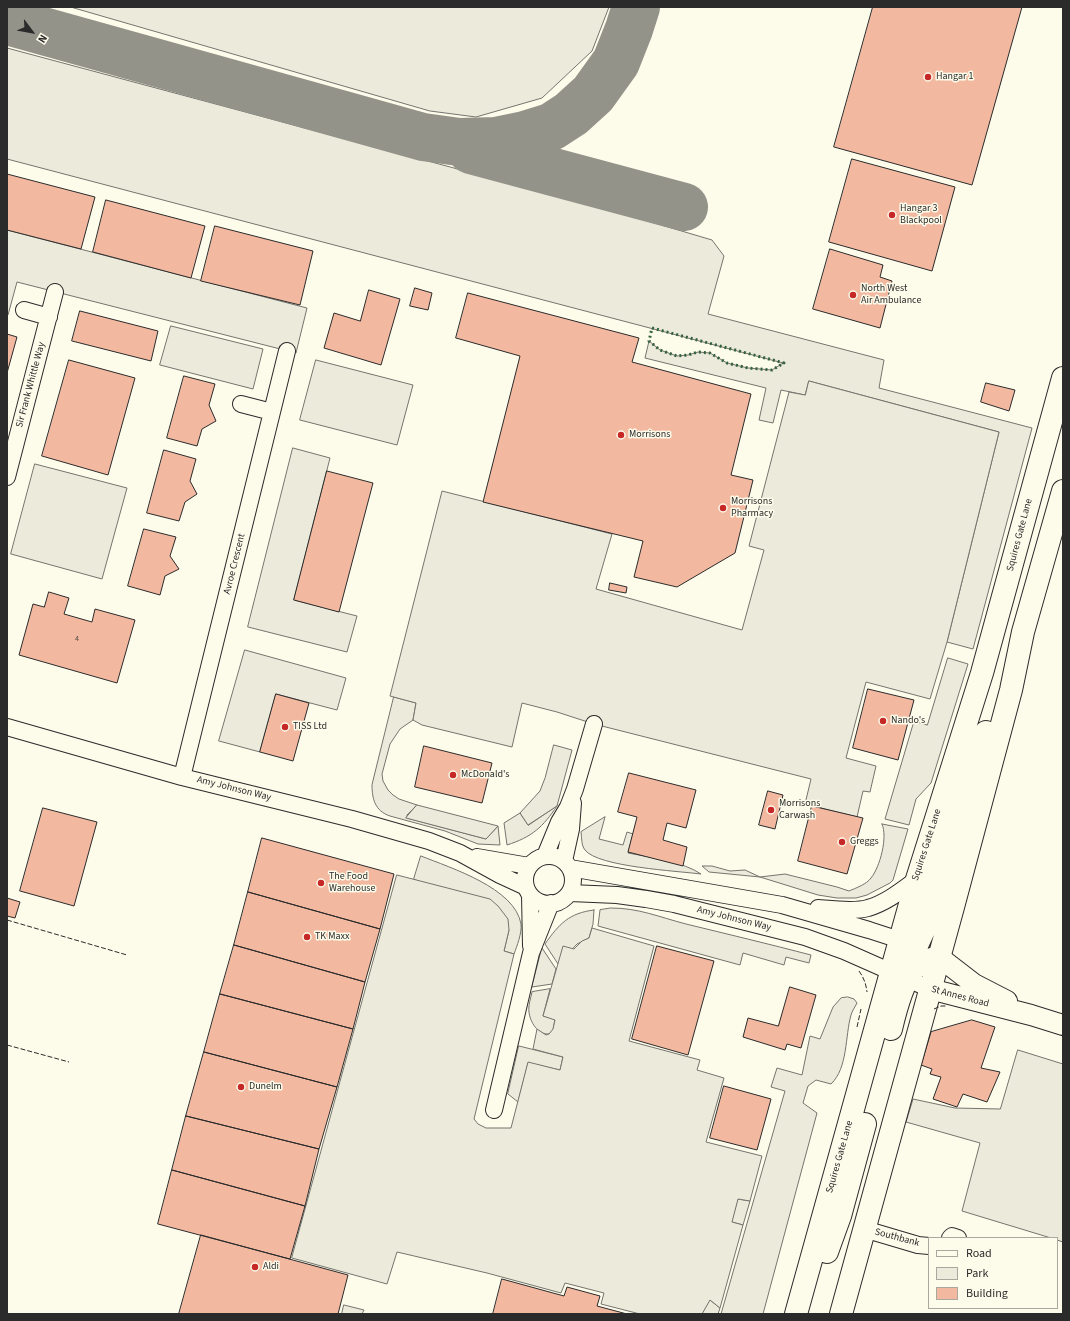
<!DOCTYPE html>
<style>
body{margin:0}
#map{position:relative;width:1070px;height:1321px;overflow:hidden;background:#fdfbea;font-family:"Source Sans 3",sans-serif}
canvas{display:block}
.frame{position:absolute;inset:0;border:8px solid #2b2b2b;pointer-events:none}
.legend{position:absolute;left:928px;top:1237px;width:130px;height:72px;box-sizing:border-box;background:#fdfbea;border:1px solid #a9a89e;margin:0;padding:5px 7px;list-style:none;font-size:12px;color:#2b2b2b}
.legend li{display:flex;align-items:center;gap:8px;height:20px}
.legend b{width:20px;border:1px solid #a9a89e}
.north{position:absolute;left:12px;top:12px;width:40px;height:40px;-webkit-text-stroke:3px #fdfbea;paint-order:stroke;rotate:122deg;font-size:11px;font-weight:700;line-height:16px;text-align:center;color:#2b2b2b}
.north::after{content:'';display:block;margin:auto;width:14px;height:18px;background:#2b2b2b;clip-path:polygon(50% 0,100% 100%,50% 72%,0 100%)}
</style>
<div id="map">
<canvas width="1070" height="1321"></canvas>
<div class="frame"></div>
<ul class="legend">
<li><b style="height:5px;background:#fdfbea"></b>Road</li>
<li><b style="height:11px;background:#ecebdb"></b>Park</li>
<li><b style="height:11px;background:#f2b8a0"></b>Building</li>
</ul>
<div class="north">N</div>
</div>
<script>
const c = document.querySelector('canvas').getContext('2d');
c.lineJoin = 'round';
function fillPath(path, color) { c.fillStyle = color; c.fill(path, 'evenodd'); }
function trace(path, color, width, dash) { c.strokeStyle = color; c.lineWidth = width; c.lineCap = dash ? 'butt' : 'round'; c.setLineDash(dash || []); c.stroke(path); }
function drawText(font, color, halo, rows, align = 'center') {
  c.font = font + ' "Source Sans 3",sans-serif'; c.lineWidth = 3; c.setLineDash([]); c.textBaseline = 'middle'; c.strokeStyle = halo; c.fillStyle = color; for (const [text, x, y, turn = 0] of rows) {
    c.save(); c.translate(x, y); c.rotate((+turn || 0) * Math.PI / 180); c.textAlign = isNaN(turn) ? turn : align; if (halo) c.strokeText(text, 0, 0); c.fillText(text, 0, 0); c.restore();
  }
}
const green = new Path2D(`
 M 71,7 L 609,7 L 592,51 L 542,98 L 476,117 L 430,111 Z
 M 7,48 L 614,211 L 712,240 L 724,256 L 708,314 L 884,360 L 879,388 L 1032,428 L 973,649 L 947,642 L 999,432 L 809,381 L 805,395 L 781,390 L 773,423 L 759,420 L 766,388 L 645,358 L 649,341 L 660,350 L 677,356 L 688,355 L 698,352 L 710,353 L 727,363 L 748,368 L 772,370 L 783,363 L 7,159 Z
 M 948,658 L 968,664 L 931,783 L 916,799 L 909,825 L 885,819 L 914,721 L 927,725 Z
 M 394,697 L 416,703 L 413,720 L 400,729 L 390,744 L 382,774 L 383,781 L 388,790 L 393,795 L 399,799 L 417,805 L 407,815 L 407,818 L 486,839 L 498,826 L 500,845 L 478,844 L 445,831 L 390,816 C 375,811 372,799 372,785 Z
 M 557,806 C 543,827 532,837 507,845 L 504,823 L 520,813 L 528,825 Z
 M 605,817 L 599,839 L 623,845 L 627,832 L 633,834 L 628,853 C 649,857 684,862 701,874 C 678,871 598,867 585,850 C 581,845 582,838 581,832 Z
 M 882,824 L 908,829 L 893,880 L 890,883 L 867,895 L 856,898 L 837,898 L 818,895 L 760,877 L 709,872 L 702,866 L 712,866 L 730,871 L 745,870 L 760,877 L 785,874 L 837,887 L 849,891 C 856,888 867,884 871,878 C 880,867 888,837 882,824 Z
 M 421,856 C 451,868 515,888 521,924 C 522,933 517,946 514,954 L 504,951 L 509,930 L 414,879 Z
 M 611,908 C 639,908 659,917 686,924 C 727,934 769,944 811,955 L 809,963 L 786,957 L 784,965 L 743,953 L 740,965 L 598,926 L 600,910 Z
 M 594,910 L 593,924 L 589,938 L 577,944 L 558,964 L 545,944 C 559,924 569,913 594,910 Z
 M 542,948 L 556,969 L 552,984 L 532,987 Z
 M 550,989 L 543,1016 L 555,1019 L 553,1030 L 549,1034 C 538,1035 530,1022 529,1012 C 528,1005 531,998 532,992 Z
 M 848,997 L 854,999 L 857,1003 C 855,1007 852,1011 851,1015 C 845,1036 848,1068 831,1084 L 816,1080 L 808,1086 L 803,1103 L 817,1113 L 763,1314 L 721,1314 L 785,1091 L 771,1087 L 777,1068 L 802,1075 L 810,1036 L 820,1039 L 833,1007 L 841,998 Z
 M 519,1046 L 563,1057 L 560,1070 L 528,1063 L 518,1102 L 508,1094 Z
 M 738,1199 L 750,1201 L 743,1225 L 732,1222 Z
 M 710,1300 L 720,1308 L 718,1314 L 702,1314 Z`);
fillPath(green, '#ecebdb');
trace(green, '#74746e', 1);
const parking = new Path2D(`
 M 7,230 L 307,308 L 296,353 L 17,282 L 8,315 L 7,315 Z
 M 171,326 L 263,349 L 253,389 L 160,365 Z
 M 316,360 L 413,385 L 397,445 L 300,420 Z
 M 809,381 L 999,432 L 947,642 L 930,699 L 866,682 L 846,758 L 876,766 L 870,792 L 863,791 L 857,817 L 805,804 L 811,779 L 594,724 L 557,712 L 522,703 L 512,747 L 422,725 L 413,720 L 416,703 L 390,696 L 442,491 L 612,534 L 596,589 L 742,630 L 764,550 L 749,546 L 789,392 L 805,395 Z
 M 293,448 L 330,458 L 294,600 L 357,616 L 347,652 L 248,627 Z
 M 35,464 L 127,488 L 102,579 L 11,554 Z
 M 245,650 L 346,678 L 337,710 L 276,694 L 260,752 L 219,741 Z
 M 554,745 L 572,750 L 557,806 L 528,825 L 520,813 L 540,791 L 545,778 Z
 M 417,805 L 498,826 L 486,839 L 406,818 Z
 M 397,875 L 490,899 L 498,906 L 508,919 L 509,930 L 504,951 L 514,954 L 474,1119 L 478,1124 L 486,1128 L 511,1128 L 528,1062 L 560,1070 L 563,1057 L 533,1049 L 537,1029 L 546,1035 L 549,1034 L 553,1029 L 555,1020 L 543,1016 L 563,946 L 574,949 L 582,941 L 589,938 L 592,928 L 654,946 L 629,1041 L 700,1060 L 697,1070 L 724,1078 L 706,1142 L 762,1156 L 750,1201 L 738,1199 L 732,1222 L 743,1225 L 720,1308 L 710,1300 L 702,1314 L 640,1314 L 601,1304 L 604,1293 L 565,1283 L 561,1293 L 487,1273 L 397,1252 L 387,1284 L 292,1258 Z
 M 1018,1050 L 1063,1064 L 1063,1242 L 1057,1240 L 1057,1238 L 1051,1238 L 962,1211 L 980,1143 L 906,1122 L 913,1099 L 955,1108 L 1000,1109 Z
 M 344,1305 L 364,1310 L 362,1314 L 342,1314 Z`);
fillPath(parking, '#eceadb');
trace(parking, '#74746e', 1);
trace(new Path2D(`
 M 7,21 L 423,137 L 459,142 L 496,141 L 525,135 L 551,127 L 571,114 L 593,94 L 616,62 L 629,29 L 636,7
 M 471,150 L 684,207`), '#94938a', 48);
const building = new Path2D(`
 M 873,7 L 1022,7 L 972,185 L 834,147 Z
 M 852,159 L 955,187 L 932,271 L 829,242 Z
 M 7,174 L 95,197 L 81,249 L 7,230 Z
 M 106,200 L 205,226 L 191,278 L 93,252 Z
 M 215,226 L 313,251 L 300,305 L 201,281 Z
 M 830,249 L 883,265 L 880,277 L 892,281 L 880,328 L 813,309 Z
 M 415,288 L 432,293 L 428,310 L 410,306 Z
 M 369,290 L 400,299 L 381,365 L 324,348 L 334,313 L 360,321 Z
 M 468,293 L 639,338 L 632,362 L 751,394 L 731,475 L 753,480 L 735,553 L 677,587 L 634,577 L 643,541 L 483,502 L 520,356 L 456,338 Z
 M 80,311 L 158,331 L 151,361 L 72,341 Z
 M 7,334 L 17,337 L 7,373 Z
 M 69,360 L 135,378 L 108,475 L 42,456 Z
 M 184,376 L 215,384 L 209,405 L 216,421 L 202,429 L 197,446 L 167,438 Z
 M 986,383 L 1015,390 L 1009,411 L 981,402 Z
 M 164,450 L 196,459 L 190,481 L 197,494 L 185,502 L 179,521 L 147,513 Z
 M 327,471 L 373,483 L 339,612 L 294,600 Z
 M 144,529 L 176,537 L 170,556 L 179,569 L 165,576 L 160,595 L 128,586 Z
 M 610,583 L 627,587 L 626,593 L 609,590 Z
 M 49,592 L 69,598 L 64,614 L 92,622 L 95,609 L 135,620 L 117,683 L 19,655 L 33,604 L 44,607 Z
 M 868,689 L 914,700 L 898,760 L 853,748 Z
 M 276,694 L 309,703 L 293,761 L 260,752 Z
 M 424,746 L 492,763 L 482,803 L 415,787 Z
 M 629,773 L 696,790 L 686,828 L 667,823 L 663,840 L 687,847 L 683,866 L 628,852 L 637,817 L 618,812 Z
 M 768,791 L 783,795 L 775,829 L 759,825 Z
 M 812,806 L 863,818 L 847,874 L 798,861 Z
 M 43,808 L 97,822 L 74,906 L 20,891 Z
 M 262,838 L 394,874 L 380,929 L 248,892 Z
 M 248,892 L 380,929 L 365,982 L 234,945 Z
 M 7,898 L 20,902 L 15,918 L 7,916 Z
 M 234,945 L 365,982 L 353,1029 L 220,994 Z
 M 657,946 L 714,961 L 688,1055 L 632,1039 Z
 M 790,987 L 816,995 L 801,1048 L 787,1044 L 785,1050 L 743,1037 L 748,1018 L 778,1026 Z
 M 220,994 L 353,1029 L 337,1087 L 204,1052 Z
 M 972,1020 L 995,1027 L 981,1068 L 1000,1072 L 987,1102 L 963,1094 L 957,1107 L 933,1099 L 941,1077 L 930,1074 L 932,1069 L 921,1065 L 931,1032 Z
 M 204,1052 L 337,1087 L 319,1149 L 186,1116 Z
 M 724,1086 L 771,1099 L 757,1150 L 710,1138 Z
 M 186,1116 L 319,1149 L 305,1206 L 172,1170 Z
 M 172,1170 L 305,1206 L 290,1259 L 158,1224 Z
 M 201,1235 L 348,1275 L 338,1314 L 179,1314 Z
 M 502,1279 L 564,1296 L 567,1287 L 600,1296 L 597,1306 L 627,1314 L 493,1314 Z`);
fillPath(building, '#f2b8a0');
trace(building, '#2b2b2b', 1);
const minor = new Path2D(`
 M 24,310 L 49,317
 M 241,404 L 272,412
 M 7,477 L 55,292
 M 7,727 L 182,777 L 352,819 L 429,841 L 460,853 L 500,875 L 526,887
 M 182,777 L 287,351
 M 545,856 L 559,822 L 568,807 L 575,789 L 594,724
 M525 880a24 24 0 1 1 48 0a24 24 0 1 1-48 0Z
 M 477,857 L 529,866
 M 564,861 L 571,829 L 573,803
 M 570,868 L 782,905 L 869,930 L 909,943
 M 570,893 L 617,895 L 646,899 L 674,904 L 805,937 L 844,951 L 930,989
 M 530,895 L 531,946
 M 818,908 C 831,909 855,912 868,908 C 886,903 902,890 917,879
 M 494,1110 L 531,953 L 551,903
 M 864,1229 L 918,1245 L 929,1246
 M 950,1238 L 952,1236 L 958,1238`);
const tertiary = new Path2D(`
 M 939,957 L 974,984 L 1007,1001
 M 930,989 L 1031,1015 L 1063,1025`);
const primary = new Path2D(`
 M 895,970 L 904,966 L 911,958 L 924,930 L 967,786 L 986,732
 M 891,1029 C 895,1012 903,982 914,969 C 920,962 930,959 939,957
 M 827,1252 L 840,1216 L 865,1124
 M 796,1314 L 917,879 L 982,673 L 1063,378
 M 841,1314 L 953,907 L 1011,690 L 1023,632 L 1063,491`);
trace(minor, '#2b2b2b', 18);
trace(tertiary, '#2b2b2b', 22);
trace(primary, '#2b2b2b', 24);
trace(minor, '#fdfbea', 16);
trace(tertiary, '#fdfbea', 20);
trace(primary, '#fdfbea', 22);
trace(new Path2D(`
 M 652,328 L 784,363 L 772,370 L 748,368 L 727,363 L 710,353 L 698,352 L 688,355 L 677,356 L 660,350 L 649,341 Z`), '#34623c', 3, [2, 3]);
trace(new Path2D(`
 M 7,920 L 127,955
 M 859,971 C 864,978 866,984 867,992
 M 934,1009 L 941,1006 L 947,1006
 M 857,1027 L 861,1009
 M 7,1045 L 69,1062`), '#2b2b2b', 1, [5, 2]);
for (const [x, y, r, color] of [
 [928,77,4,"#c62828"],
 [892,215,4,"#c62828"],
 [853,295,4,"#c62828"],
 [621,435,4,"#c62828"],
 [723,508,4,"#c62828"],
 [883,721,4,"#c62828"],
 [285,727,4,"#c62828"],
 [453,775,4,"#c62828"],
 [771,810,4,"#c62828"],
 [842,842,4,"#c62828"],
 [321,883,4,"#c62828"],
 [307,937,4,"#c62828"],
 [241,1087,4,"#c62828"],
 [255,1267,4,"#c62828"]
]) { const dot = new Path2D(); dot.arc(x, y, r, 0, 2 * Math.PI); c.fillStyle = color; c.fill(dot); trace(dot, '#fdfbea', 1.5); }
drawText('8px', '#5d4e48', null, [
 ["4",77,639]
]);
drawText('10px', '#2b2b2b', '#fdfbea', [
 ["Hangar 1",936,77],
 ["Hangar 3",900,209],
 ["Blackpool",900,221],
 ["North West",861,289],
 ["Air Ambulance",861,301],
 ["Morrisons",629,435],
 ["Morrisons",731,502],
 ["Pharmacy",731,514],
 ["Nando's",891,721],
 ["TISS Ltd",293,727],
 ["McDonald's",461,775],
 ["Morrisons",779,804],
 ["Carwash",779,816],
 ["Greggs",850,842],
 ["The Food",329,877],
 ["Warehouse",329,889],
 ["TK Maxx",315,937],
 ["Dunelm",249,1087],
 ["Aldi",263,1267]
], 'left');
drawText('10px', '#2b2b2b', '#fdfbea', [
 ["Sir Frank Whittle Way",31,385,-75],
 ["Squires Gate Lane",1020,535,-75],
 ["Avroe Crescent",235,564,-76],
 ["Amy Johnson Way",234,789,14],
 ["Squires Gate Lane",927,845,-72],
 ["Amy Johnson Way",734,919,14],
 ["St Annes Road",960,997,15],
 ["Squires Gate Lane",840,1157,-74],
 ["Southbank",897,1238,15]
]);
</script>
